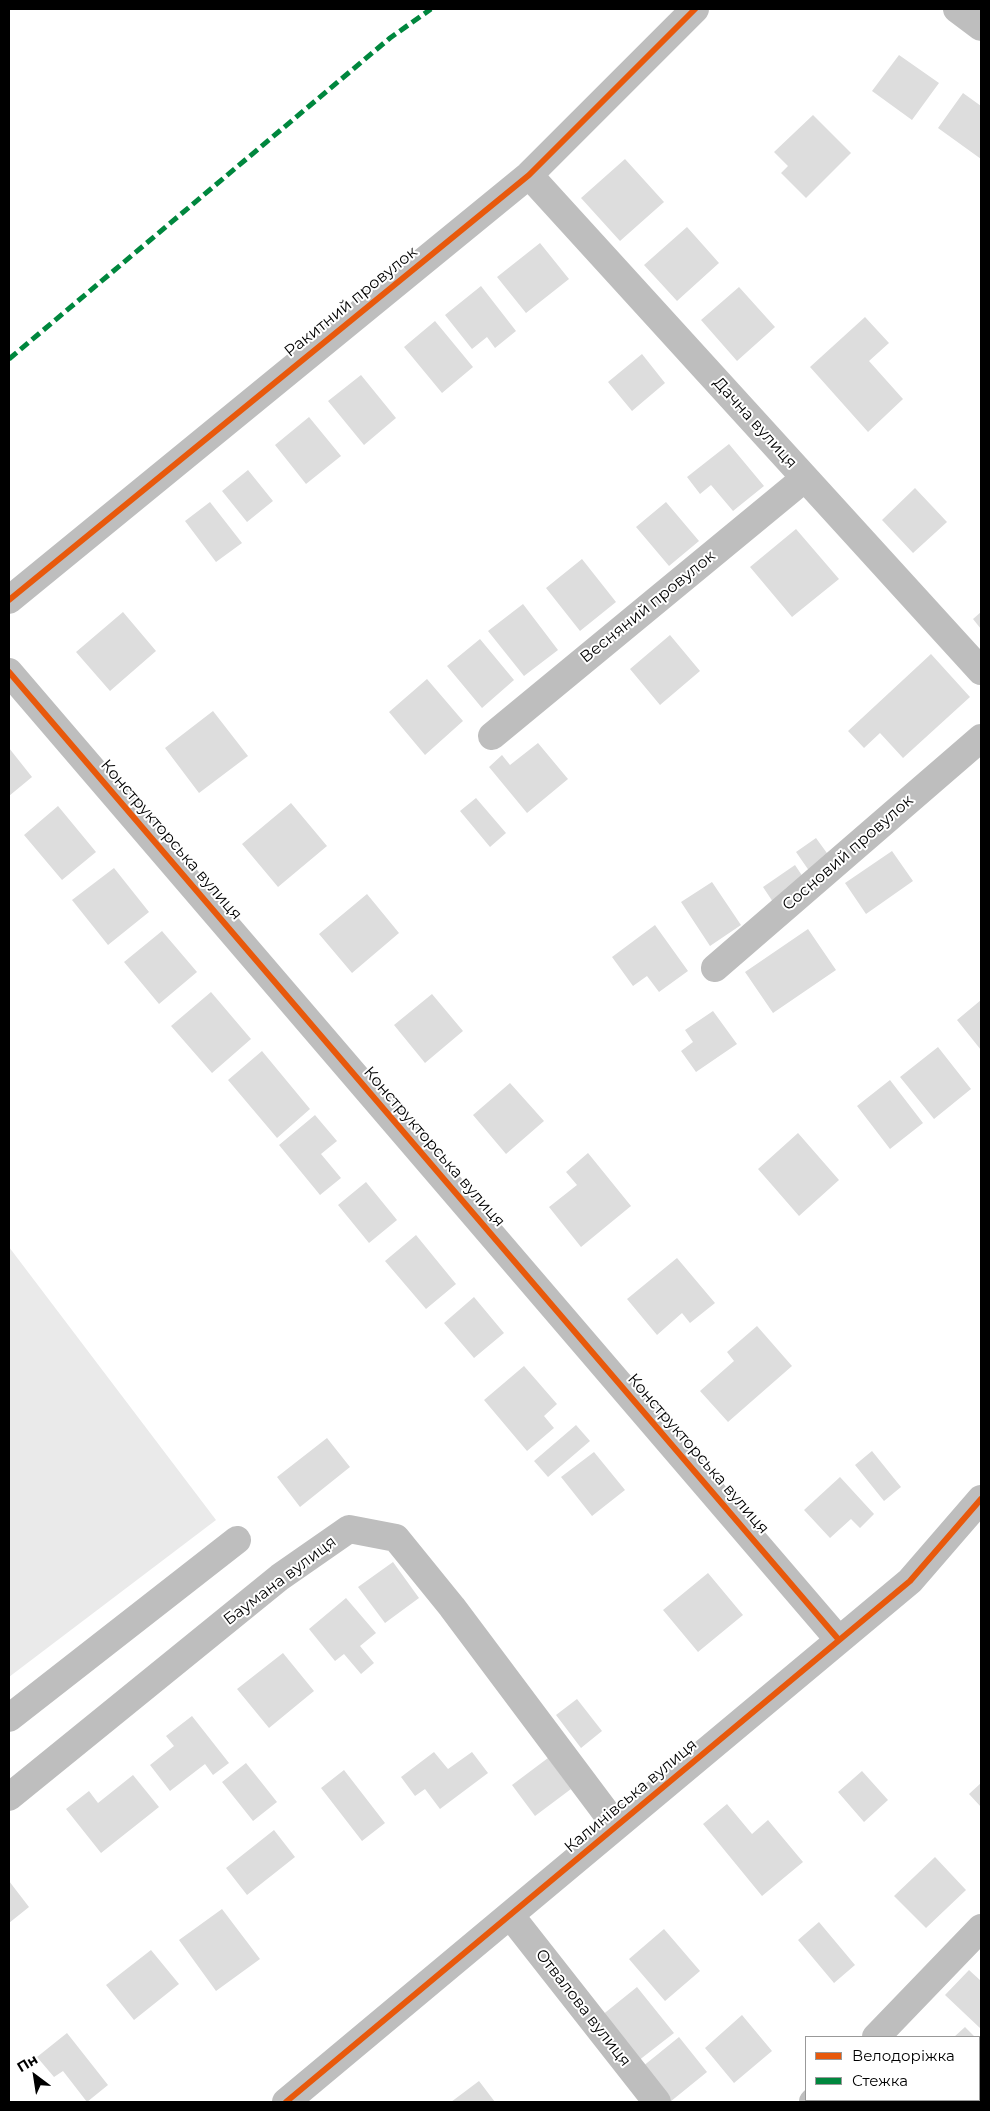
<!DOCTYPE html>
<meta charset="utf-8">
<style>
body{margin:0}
#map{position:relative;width:990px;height:2111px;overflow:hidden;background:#fff;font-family:Montserrat,sans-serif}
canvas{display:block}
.frame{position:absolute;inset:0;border:10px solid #000;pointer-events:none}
.legend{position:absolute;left:805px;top:2036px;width:175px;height:65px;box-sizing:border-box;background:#fff;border:1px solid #999;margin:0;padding:6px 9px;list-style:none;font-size:15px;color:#000}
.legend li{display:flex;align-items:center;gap:10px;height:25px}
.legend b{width:25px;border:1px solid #999}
.north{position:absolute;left:10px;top:2051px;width:50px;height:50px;-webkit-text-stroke:4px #fff;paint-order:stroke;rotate:329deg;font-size:14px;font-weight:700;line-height:20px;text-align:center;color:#000}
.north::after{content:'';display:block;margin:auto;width:18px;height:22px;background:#000;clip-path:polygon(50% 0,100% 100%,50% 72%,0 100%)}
</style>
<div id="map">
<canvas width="990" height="2111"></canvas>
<div class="frame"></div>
<ul class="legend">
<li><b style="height:6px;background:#e8590c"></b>Велодоріжка</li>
<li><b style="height:6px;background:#00873e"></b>Стежка</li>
</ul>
<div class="north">Пн</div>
</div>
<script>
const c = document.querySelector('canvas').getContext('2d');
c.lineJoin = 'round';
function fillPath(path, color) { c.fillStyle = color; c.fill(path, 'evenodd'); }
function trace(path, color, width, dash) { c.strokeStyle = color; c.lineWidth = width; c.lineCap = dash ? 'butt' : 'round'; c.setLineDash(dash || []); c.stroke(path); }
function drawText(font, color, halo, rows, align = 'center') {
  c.font = font + ' Montserrat,sans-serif'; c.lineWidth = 4; c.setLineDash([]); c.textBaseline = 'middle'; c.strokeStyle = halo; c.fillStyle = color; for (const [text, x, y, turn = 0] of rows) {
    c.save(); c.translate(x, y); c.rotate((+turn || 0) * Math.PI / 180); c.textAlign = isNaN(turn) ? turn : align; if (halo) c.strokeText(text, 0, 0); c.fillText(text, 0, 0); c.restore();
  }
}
fillPath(new Path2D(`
 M 9,1247 L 216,1520 L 9,1677 Z`), '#eaeaea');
fillPath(new Path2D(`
 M 899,55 L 939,83 L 912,120 L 872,91 Z
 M 963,93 L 981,106 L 981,159 L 938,128 Z
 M 813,115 L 851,153 L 806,198 L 781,173 L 788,166 L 774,152 Z
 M 625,159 L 664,202 L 620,241 L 581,198 Z
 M 687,227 L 719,263 L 677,301 L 644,265 Z
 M 540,243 L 569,279 L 526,313 L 497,277 Z
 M 481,286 L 516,331 L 495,348 L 487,337 L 472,349 L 445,315 Z
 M 739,287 L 775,327 L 737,361 L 701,320 Z
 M 865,317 L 889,343 L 869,361 L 903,399 L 868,432 L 810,367 Z
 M 435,321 L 473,367 L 442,393 L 404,347 Z
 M 642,354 L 665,383 L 632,411 L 608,382 Z
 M 361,375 L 396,418 L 364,445 L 328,401 Z
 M 309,417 L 341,456 L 306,484 L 275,445 Z
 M 729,444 L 764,486 L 733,511 L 711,485 L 700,494 L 687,477 Z
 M 248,470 L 273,501 L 247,522 L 222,491 Z
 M 915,488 L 947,522 L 913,553 L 882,520 Z
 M 210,502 L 242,543 L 216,562 L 185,521 Z
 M 666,502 L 699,541 L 669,566 L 636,527 Z
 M 796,529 L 839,579 L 792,617 L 750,567 Z
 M 582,559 L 616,602 L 580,631 L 546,588 Z
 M 523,604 L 558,650 L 524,676 L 488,631 Z
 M 123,612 L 156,651 L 110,691 L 76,652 Z
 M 981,612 L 981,629 L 973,619 Z
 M 670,635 L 700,671 L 660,705 L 630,669 Z
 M 480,639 L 514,680 L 482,708 L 447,666 Z
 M 931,654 L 970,697 L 903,758 L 880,733 L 864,748 L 848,731 Z
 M 427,679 L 463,721 L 425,755 L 389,712 Z
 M 213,711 L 248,756 L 199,793 L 165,748 Z
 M 538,743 L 568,779 L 527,813 L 489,767 L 502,755 L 510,765 Z
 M 9,748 L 32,777 L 9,796 Z
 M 476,798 L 506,833 L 490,847 L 460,811 Z
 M 291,803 L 327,846 L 278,887 L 242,844 Z
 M 58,806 L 96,852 L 62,880 L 24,835 Z
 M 816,838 L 832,860 L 812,875 L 796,852 Z
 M 892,851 L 913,881 L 866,914 L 845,883 Z
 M 795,865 L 807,883 L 775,905 L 763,887 Z
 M 114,868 L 149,912 L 108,945 L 72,900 Z
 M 712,882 L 741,925 L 710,946 L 681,902 Z
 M 367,894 L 399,933 L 352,973 L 319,934 Z
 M 655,925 L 688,971 L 659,992 L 647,976 L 633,986 L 612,957 Z
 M 808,929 L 836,970 L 773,1013 L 745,972 Z
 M 162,931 L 197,972 L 159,1004 L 124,962 Z
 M 211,992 L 251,1039 L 212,1073 L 171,1026 Z
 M 432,994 L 463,1031 L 425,1063 L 394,1025 Z
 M 981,1000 L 981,1050 L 957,1020 Z
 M 713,1011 L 737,1044 L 696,1072 L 681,1051 L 693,1042 L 685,1030 Z
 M 938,1047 L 971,1089 L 934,1119 L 900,1077 Z
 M 262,1051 L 310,1109 L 277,1138 L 228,1080 Z
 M 890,1080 L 923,1123 L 890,1149 L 857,1106 Z
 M 510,1083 L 544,1121 L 506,1154 L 473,1115 Z
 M 315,1115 L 337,1141 L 321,1154 L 341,1178 L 320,1195 L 279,1145 Z
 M 798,1133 L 839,1180 L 799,1216 L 758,1169 Z
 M 588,1153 L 631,1206 L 581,1247 L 549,1207 L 577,1185 L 566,1172 Z
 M 366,1182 L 397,1220 L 369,1243 L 338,1205 Z
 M 416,1235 L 456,1284 L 426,1309 L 385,1261 Z
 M 677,1258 L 715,1303 L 690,1323 L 682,1313 L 657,1335 L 627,1299 Z
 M 474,1297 L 504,1333 L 474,1358 L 444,1323 Z
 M 757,1326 L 792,1366 L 728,1422 L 700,1391 L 734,1361 L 727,1352 Z
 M 524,1366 L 557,1404 L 544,1416 L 554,1428 L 527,1451 L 484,1400 Z
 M 576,1425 L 590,1441 L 548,1477 L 534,1461 Z
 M 327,1438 L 350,1467 L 300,1507 L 277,1477 Z
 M 872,1451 L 901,1487 L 884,1501 L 855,1465 Z
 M 594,1452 L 625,1490 L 592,1516 L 561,1477 Z
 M 840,1477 L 874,1514 L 860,1528 L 851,1519 L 830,1538 L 804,1510 Z
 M 393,1562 L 419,1598 L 385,1623 L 358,1587 Z
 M 708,1573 L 743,1615 L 698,1652 L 663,1610 Z
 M 346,1598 L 376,1633 L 360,1646 L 374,1663 L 361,1674 L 344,1654 L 335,1661 L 309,1629 Z
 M 283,1653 L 314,1691 L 269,1728 L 237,1689 Z
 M 577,1699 L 602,1731 L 581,1748 L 556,1715 Z
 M 192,1716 L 229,1763 L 213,1775 L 205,1764 L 170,1791 L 150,1765 L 174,1746 L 166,1736 Z
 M 434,1752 L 448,1769 L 472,1752 L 488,1773 L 440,1809 L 425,1789 L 415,1796 L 401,1777 Z
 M 548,1758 L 571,1789 L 535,1816 L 512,1785 Z
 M 246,1763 L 277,1802 L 253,1821 L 222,1782 Z
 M 344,1770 L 385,1823 L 362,1841 L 321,1788 Z
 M 862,1771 L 888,1800 L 864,1822 L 838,1792 Z
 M 133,1775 L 159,1807 L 101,1853 L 66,1809 L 89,1791 L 98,1803 Z
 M 981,1783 L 981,1807 L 969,1794 Z
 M 727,1804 L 752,1834 L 768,1820 L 803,1862 L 762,1896 L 703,1824 Z
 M 274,1830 L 295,1857 L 247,1895 L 226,1868 Z
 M 935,1857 L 966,1890 L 926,1928 L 894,1896 Z
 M 9,1881 L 29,1907 L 9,1923 Z
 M 222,1909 L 260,1959 L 216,1991 L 179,1940 Z
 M 819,1922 L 855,1965 L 834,1983 L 798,1940 Z
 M 664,1929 L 700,1971 L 665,2001 L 629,1959 Z
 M 151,1950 L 179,1984 L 134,2020 L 106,1985 Z
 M 969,1970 L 981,1981 L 981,2029 L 945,1995 Z
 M 637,1987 L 674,2033 L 638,2061 L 601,2016 Z
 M 742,2015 L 772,2051 L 734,2083 L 705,2048 Z
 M 965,2027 L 975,2037 L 954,2037 Z
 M 67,2033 L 108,2085 L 87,2102 L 63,2071 L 54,2077 L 37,2057 Z
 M 679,2037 L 707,2072 L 670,2102 L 642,2067 Z
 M 979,2041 L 981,2044 L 981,2057 L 979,2060 Z
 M 479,2081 L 495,2102 L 451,2102 Z
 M 897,2100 L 948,2100 L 950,2102 L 894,2102 Z`), '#ddd');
trace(new Path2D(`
 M 957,9 L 981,27
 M 529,175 L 981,671
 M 9,600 L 529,175 L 695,9
 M 9,672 L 839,1640
 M 492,736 L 805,478
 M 715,968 L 981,738
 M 9,1718 L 237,1540
 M 9,1797 L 280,1577 L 349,1529 L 396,1538 L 452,1607 L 616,1826
 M 510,1915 L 657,2102
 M 876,2037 L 981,1928
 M 286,2102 L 910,1581 L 981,1499
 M 813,2102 L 815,2100`), '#bebebe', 28);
trace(new Path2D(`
 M 9,359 L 390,38 L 431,9`), '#00873e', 5, [10, 5]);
trace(new Path2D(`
 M 9,600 L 529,175 L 695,9
 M 9,672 L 839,1640
 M 286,2102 L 910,1581 L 981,1499`), '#e8590c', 6);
drawText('16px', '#000', '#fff', [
 ["Ракитний провулок",351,302,-39],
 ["Дачна вулиця",755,423,48],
 ["Весняний провулок",648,607,-39],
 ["Конструкторська вулиця",171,840,49],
 ["Сосновий провулок",848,853,-41],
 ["Конструкторська вулиця",434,1147,49],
 ["Конструкторська вулиця",698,1454,49],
 ["Баумана вулиця",280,1581,-37],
 ["Калинівська вулиця",631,1796,-40],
 ["Отвалова вулиця",583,2008,52]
]);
</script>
